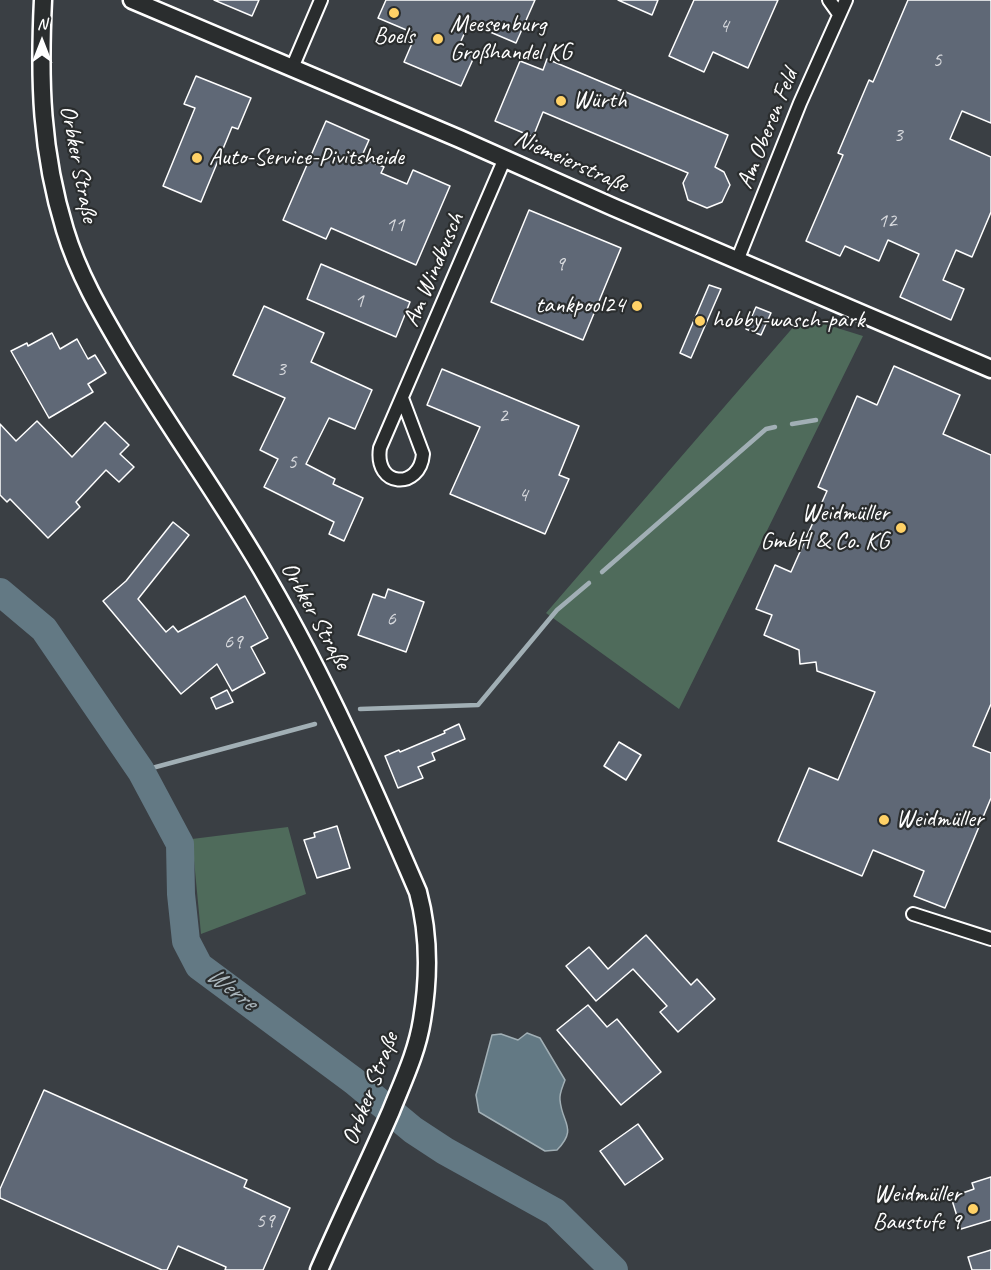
<!DOCTYPE html>
<meta charset="utf-8">
<style>
body{margin:0}
#map{position:relative;width:991px;height:1270px;overflow:hidden;background:#3a3f44;font-family:Caveat,sans-serif}
canvas{display:block}
.north{position:absolute;left:12px;top:12px;width:60px;height:60px;-webkit-text-stroke:4px #2a2d2e;paint-order:stroke;rotate:0deg;font-size:16px;font-weight:700;line-height:24px;text-align:center;color:#fff}
.north::after{content:'';display:block;margin:auto;width:21px;height:27px;background:#fff;clip-path:polygon(50% 0,100% 100%,50% 72%,0 100%)}
</style>
<div id="map">
<canvas width="991" height="1270"></canvas>
<div class="north">N</div>
</div>
<script>
const c = document.querySelector('canvas').getContext('2d');
c.lineJoin = 'round';
function fillPath(path, color) { c.fillStyle = color; c.fill(path, 'evenodd'); }
function trace(path, color, width, dash) { c.strokeStyle = color; c.lineWidth = width; c.lineCap = dash ? 'butt' : 'round'; c.setLineDash(dash || []); c.stroke(path); }
function drawText(font, color, halo, rows, align = 'center') {
  c.font = font + ' Caveat,sans-serif'; c.lineWidth = 4.5; c.setLineDash([]); c.textBaseline = 'middle'; c.strokeStyle = halo; c.fillStyle = color; for (const [text, x, y, turn = 0] of rows) {
    c.save(); c.translate(x, y); c.rotate((+turn || 0) * Math.PI / 180); c.textAlign = isNaN(turn) ? turn : align; if (halo) c.strokeText(text, 0, 0); c.fillText(text, 0, 0); c.restore();
  }
}
fillPath(new Path2D(`
 M 802,317 L 863,336 L 679,709 L 546,613 Z
 M 288,827 L 306,894 L 201,934 L 192,839 Z`), '#4f6b5b');
const water = new Path2D(`
 M 527,1033 L 540,1038 L 565,1080 C 563,1086 559,1094 560,1100 C 562,1124 578,1128 557,1150 L 545,1151 L 479,1112 L 476,1095 L 492,1035 L 501,1034 L 518,1040 Z`);
fillPath(water, '#637984');
trace(water, '#a1afb5', 1.5);
trace(new Path2D(`
 M 792,424 L 816,420
 M 602,572 L 766,429 L 775,427
 M 360,709 L 478,705 L 557,610 L 589,583
 M 141,771 L 315,724`), '#a1afb5', 4.5);
trace(new Path2D(`
 M 0,592 L 44,629 L 141,771 L 180,844 L 181,894 L 186,941 L 199,966 L 354,1081 L 413,1130 L 445,1151 L 555,1212 L 614,1270`), '#637984', 28);
const building = new Path2D(`
 M 214,0 L 259,0 L 252,16 Z
 M 386,0 L 535,0 L 516,43 L 469,23 L 457,50 L 474,57 L 461,86 L 404,62 L 416,34 L 378,18 Z
 M 618,0 L 658,0 L 652,15 Z
 M 694,0 L 778,0 L 748,68 L 713,52 L 704,72 L 669,56 Z
 M 908,0 L 991,0 L 991,123 L 962,111 L 950,139 L 991,157 L 991,212 L 972,257 L 956,250 L 943,280 L 964,289 L 951,320 L 900,297 L 919,254 L 888,240 L 879,261 L 845,246 L 840,256 L 806,241 L 843,155 L 838,153 L 869,80 L 873,82 Z
 M 547,59 L 728,135 L 715,167 L 724,172 L 730,185 L 722,202 L 707,208 L 688,200 L 683,183 L 688,173 L 543,112 L 533,137 L 495,121 L 520,61 L 543,70 Z
 M 196,76 L 251,98 L 238,129 L 232,127 L 201,202 L 163,186 L 195,108 L 184,104 Z
 M 326,121 L 369,140 L 361,158 L 384,167 L 381,173 L 407,184 L 413,170 L 450,186 L 416,265 L 331,228 L 326,239 L 283,220 Z
 M 529,210 L 621,248 L 583,340 L 491,302 Z
 M 321,264 L 410,302 L 396,337 L 307,299 Z
 M 709,285 L 721,289 L 691,358 L 680,353 Z
 M 264,306 L 324,333 L 311,362 L 372,390 L 355,429 L 329,418 L 306,464 L 335,479 L 333,484 L 363,498 L 344,541 L 329,534 L 334,522 L 264,487 L 278,459 L 260,450 L 285,398 L 233,375 Z
 M 756,307 L 771,313 L 761,335 L 746,329 Z
 M 52,333 L 60,349 L 77,339 L 88,359 L 95,355 L 106,373 L 88,384 L 93,392 L 49,418 L 11,351 L 27,343 L 28,346 Z
 M 894,366 L 960,395 L 943,434 L 991,455 L 991,704 L 973,746 L 991,753 L 991,798 L 945,908 L 914,896 L 924,871 L 873,850 L 862,876 L 778,841 L 809,768 L 838,780 L 875,692 L 817,671 L 816,662 L 800,664 L 799,650 L 764,635 L 772,615 L 756,609 L 775,565 L 791,572 L 827,491 L 818,487 L 857,396 L 877,405 Z
 M 442,369 L 579,426 L 559,475 L 569,479 L 545,534 L 450,494 L 480,427 L 427,405 Z
 M 37,421 L 72,457 L 105,422 L 129,445 L 120,454 L 134,467 L 119,482 L 106,470 L 76,502 L 80,507 L 48,538 L 10,499 L 7,502 L 0,495 L 0,424 L 16,441 Z
 M 173,522 L 189,535 L 138,599 L 166,632 L 173,626 L 178,632 L 245,596 L 268,638 L 251,647 L 265,673 L 232,691 L 217,664 L 181,694 L 103,601 L 126,581 Z
 M 388,589 L 424,602 L 406,652 L 358,635 L 373,594 L 385,598 Z
 M 227,690 L 233,702 L 216,709 L 211,698 Z
 M 459,724 L 465,739 L 432,753 L 435,760 L 418,767 L 423,778 L 398,788 L 385,756 L 399,750 L 400,752 L 445,733 L 444,731 Z
 M 619,742 L 641,755 L 626,780 L 604,766 Z
 M 337,826 L 350,868 L 317,878 L 304,840 L 315,837 L 314,833 Z
 M 646,935 L 691,985 L 697,979 L 715,999 L 678,1032 L 660,1012 L 667,1006 L 633,969 L 596,1001 L 566,966 L 589,947 L 608,969 Z
 M 588,1005 L 607,1027 L 617,1019 L 661,1072 L 621,1105 L 557,1030 Z
 M 44,1090 L 247,1180 L 244,1187 L 290,1208 L 263,1270 L 225,1270 L 226,1267 L 178,1246 L 167,1270 L 162,1270 L 0,1198 L 0,1189 Z
 M 638,1124 L 663,1159 L 625,1185 L 600,1151 Z
 M 991,1177 L 991,1220 L 961,1229 L 951,1197 L 974,1189 L 972,1183 Z
 M 991,1250 L 991,1270 L 972,1270 L 968,1257 Z`);
fillPath(building, '#5f6876');
trace(building, '#fff', 1.5);
const minor = new Path2D(`
 M 829,0 L 839,14
 M 292,68 L 321,0
 M 737,261 L 800,103 L 846,0
 M 402,398 L 423,454 C 420,490 374,488 380,448 L 505,158
 M 913,914 L 991,939`);
const tertiary = new Path2D(`
 M 43,0 C 39,81 41,152 65,230 C 78,273 100,311 123,350 C 169,428 223,501 268,580 C 326,680 372,785 418,892 C 429,933 429,978 422,1020 C 417,1052 403,1081 391,1111 C 368,1164 342,1217 319,1270
 M 132,0 L 460,139 L 613,207 L 991,369`);
trace(minor, '#fff', 16);
trace(tertiary, '#fff', 21);
trace(minor, '#2a2d2e', 12);
trace(tertiary, '#2a2d2e', 16);
for (const [x, y, r, color] of [
 [394,13,6,"#ffd166"],
 [438,39,6,"#ffd166"],
 [561,101,6,"#ffd166"],
 [197,158,6,"#ffd166"],
 [637,306,6,"#ffd166"],
 [700,321,6,"#ffd166"],
 [901,528,6,"#ffd166"],
 [884,820,6,"#ffd166"],
 [973,1209,6,"#ffd166"]
]) { const dot = new Path2D(); dot.arc(x, y, r, 0, 2 * Math.PI); c.fillStyle = color; c.fill(dot); trace(dot, '#2a2d2e', 2); }
drawText('21px', '#d7d9dd', null, [
 ["4",724,26],
 ["5",937,60],
 ["3",898,135],
 ["12",887,221],
 ["11",395,225],
 ["9",560,264],
 ["1",359,301],
 ["3",281,369],
 ["2",503,416],
 ["5",292,462],
 ["4",523,495],
 ["6",391,619],
 ["69",233,642],
 ["59",265,1221]
]);
drawText('24px', '#fff', '#2a2d2e', [
 ["Meesenburg",450,25],
 ["Großhandel KG",450,53],
 ["Boels",394,37,"center"],
 ["Würth",573,101],
 ["Auto-Service-Pivitsheide",209,158],
 ["tankpool24",625,306,"right"],
 ["hobby-wasch-park",712,321],
 ["Weidmüller",889,514,"right"],
 ["GmbH & Co. KG",889,542,"right"],
 ["Weidmüller",896,820],
 ["Weidmüller",961,1195,"right"],
 ["Baustufe 9",961,1223,"right"]
], 'left');
drawText('24px', '#fff', '#2a2d2e', [
 ["Am Oberen Feld",768,129,-68],
 ["Niemeierstraße",571,162,24],
 ["Orbker Straße",78,164,79],
 ["Am Windbusch",434,270,-67],
 ["Orbker Straße",315,616,61],
 ["Orbker Straße",371,1089,-69]
]);
drawText('italic 26px', '#a9b5bb', '#2a2d2e', [
 ["Werre",231,989,37]
]);
</script>
